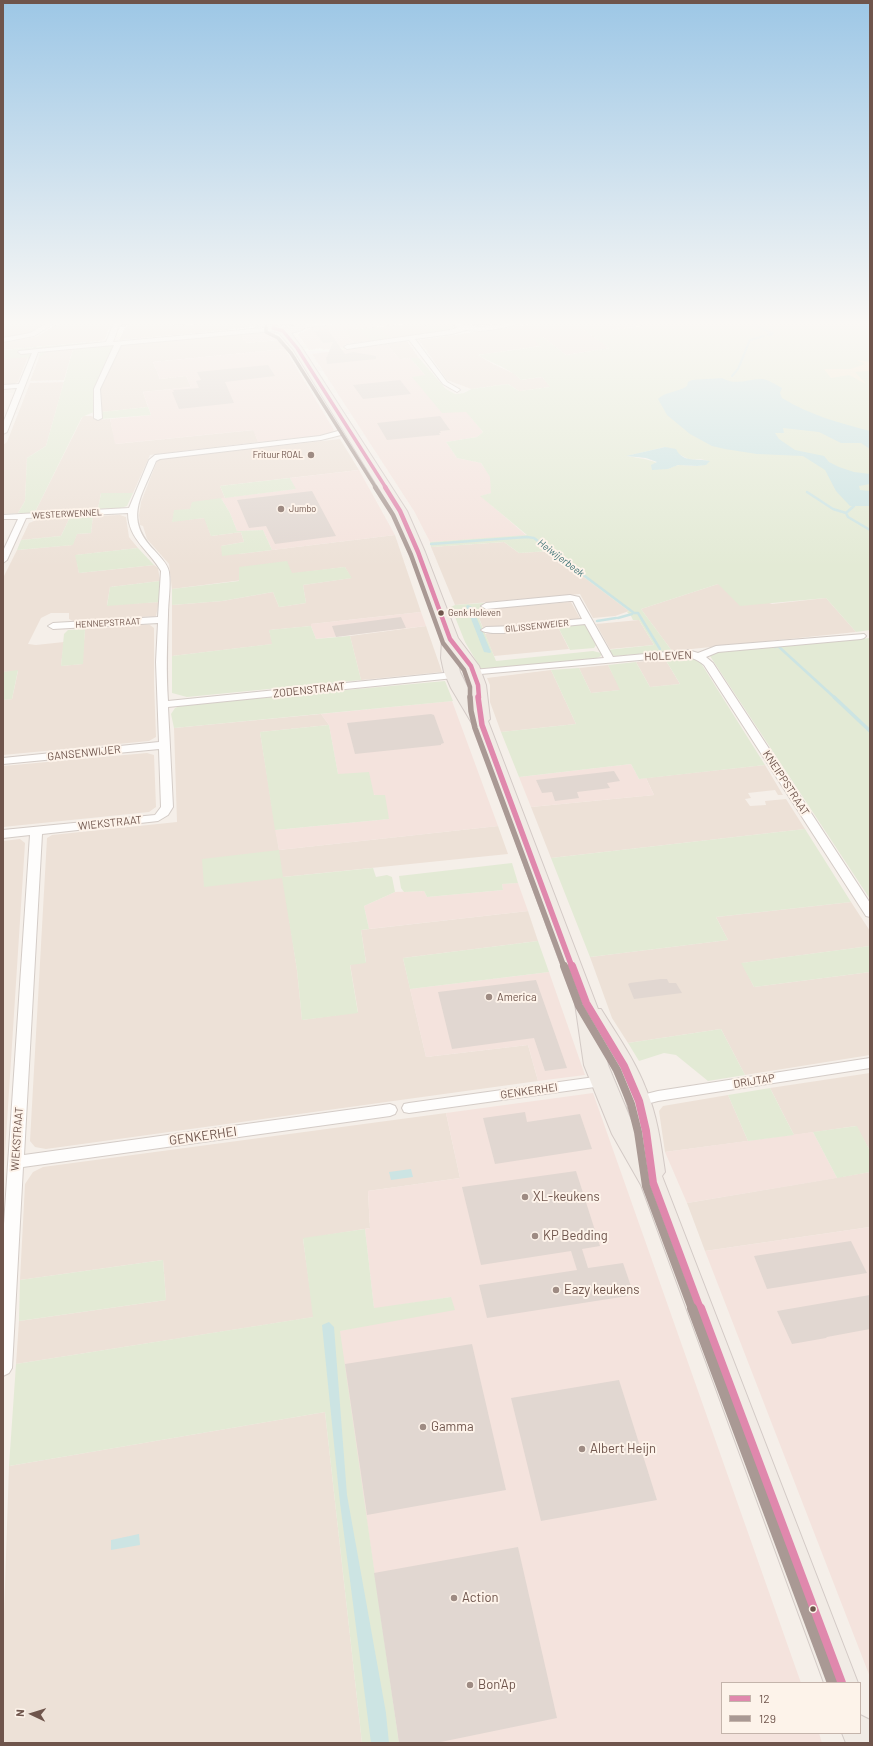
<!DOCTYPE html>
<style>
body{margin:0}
#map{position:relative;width:873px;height:1746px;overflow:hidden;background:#f5efe9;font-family:Barlow,sans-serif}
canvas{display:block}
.frame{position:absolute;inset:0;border:4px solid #6f554c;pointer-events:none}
.legend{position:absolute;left:721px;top:1682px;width:140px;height:52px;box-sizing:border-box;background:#fdf3ea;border:1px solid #c4b4ab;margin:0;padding:5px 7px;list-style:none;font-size:12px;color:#6f554c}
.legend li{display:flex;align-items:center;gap:8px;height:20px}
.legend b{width:20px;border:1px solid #c4b4ab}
.north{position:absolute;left:12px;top:1694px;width:40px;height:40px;-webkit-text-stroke:3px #fdf3ea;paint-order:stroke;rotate:274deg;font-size:11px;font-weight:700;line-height:16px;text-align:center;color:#6f554c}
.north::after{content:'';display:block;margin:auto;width:14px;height:18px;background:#6f554c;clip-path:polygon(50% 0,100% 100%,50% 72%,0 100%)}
</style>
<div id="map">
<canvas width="873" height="1746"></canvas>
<div class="frame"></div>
<ul class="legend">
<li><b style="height:5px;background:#e088ad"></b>12</li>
<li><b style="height:5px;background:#a99994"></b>129</li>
</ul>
<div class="north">N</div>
</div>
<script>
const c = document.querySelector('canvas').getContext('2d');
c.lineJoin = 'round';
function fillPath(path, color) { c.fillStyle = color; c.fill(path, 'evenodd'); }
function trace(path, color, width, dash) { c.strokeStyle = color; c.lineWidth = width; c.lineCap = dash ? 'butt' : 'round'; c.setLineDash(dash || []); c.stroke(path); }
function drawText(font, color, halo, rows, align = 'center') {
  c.font = font + ' Barlow,sans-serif'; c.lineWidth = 4; c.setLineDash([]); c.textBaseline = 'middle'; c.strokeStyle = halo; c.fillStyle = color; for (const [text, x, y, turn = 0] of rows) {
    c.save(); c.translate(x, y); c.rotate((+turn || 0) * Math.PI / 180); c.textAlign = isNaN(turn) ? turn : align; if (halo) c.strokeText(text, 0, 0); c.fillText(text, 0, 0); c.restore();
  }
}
fillPath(new Path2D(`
 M 3,323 L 46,323 L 26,335 L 3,338 Z
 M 59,323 L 111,323 L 105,339 L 99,341 L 3,350 L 3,342 L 25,339 L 38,336 Z
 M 128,323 L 173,323 L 174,326 L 208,323 L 268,323 L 264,325 L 226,330 L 119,340 Z
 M 417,323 L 428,327 L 428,333 L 354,343 L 344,330 Z
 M 538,323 L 637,323 L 643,326 L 609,330 L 584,330 L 610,348 L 566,355 L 543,337 L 541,346 L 478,355 L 493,364 L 515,374 L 521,380 L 542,377 L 551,387 L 519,391 L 508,384 L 471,389 L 447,380 L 419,340 Z
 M 240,333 L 246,343 L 278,340 L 285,349 L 153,362 L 160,379 L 186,376 L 191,387 L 143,392 L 148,407 L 101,412 L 101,388 L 122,344 Z
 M 407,341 L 419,358 L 399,359 L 387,344 Z
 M 73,349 L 64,380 L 30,381 L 40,355 L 48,351 Z
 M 22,356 L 28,357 L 18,382 L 14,384 L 3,384 L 3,359 Z
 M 64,382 L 46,446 L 27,458 L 25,501 L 18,513 L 3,514 L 3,445 L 7,442 L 30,383 Z
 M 83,416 L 91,416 L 94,417 L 95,420 L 110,419 L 116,444 L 254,430 L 258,442 L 150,455 L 133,493 L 101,493 L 98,509 L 35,512 Z
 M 340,439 L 359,470 L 220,486 L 225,498 L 191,509 L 172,521 L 205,518 L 211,536 L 241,532 L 244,542 L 221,546 L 239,554 L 395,535 L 421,612 L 311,624 L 311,626 L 269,630 L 273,644 L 172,656 L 172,605 L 222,601 L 273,592 L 279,607 L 306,603 L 303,585 L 351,578 L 345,567 L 172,589 L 169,564 L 147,539 L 143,526 L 140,525 L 139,515 L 141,502 L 157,461 L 161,459 Z
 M 120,515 L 126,517 L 129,537 L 138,548 L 76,555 L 79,573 L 154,565 L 158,568 L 160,581 L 110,587 L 107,605 L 159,602 L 156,616 L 73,621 L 69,619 L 69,613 L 51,613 L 41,618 L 28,644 L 36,645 L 64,642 L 61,666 L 82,664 L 85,629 L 141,625 L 150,625 L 154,628 L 154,683 L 156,737 L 149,741 L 3,755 L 3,700 L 12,699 L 18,671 L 3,672 L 3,578 L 17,550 L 72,545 L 77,534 L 91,533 L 93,516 Z
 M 70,517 L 61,536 L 21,540 L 29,523 L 39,519 Z
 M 504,542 L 519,553 L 549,551 L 629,611 L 615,616 L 593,618 L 580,594 L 455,605 L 431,547 Z
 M 718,584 L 772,604 L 826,598 L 856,632 L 672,651 L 641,609 Z
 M 571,602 L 581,620 L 483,628 L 476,610 Z
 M 639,620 L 654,645 L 610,649 L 596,624 Z
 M 426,626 L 442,672 L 361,680 L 350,636 Z
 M 558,627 L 569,649 L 494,656 L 485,634 Z
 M 665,659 L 680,684 L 650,687 L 636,662 Z
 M 608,665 L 621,690 L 591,693 L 579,668 Z
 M 551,670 L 576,724 L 501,732 L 490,702 L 490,685 L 487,678 Z
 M 321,714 L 329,725 L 260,732 L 279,850 L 498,826 L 508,854 L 283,877 L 297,970 L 302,1020 L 358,1012 L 350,964 L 366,962 L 361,930 L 528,911 L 538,941 L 403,958 L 426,1057 L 528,1045 L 538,1081 L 46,1149 L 35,1147 L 30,1141 L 47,838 L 52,835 L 177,822 L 174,728 Z
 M 147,753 L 154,755 L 156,807 L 149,812 L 3,827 L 3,766 Z
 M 765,765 L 783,795 L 778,795 L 775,790 L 748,793 L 751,798 L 745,799 L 750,806 L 766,805 L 765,801 L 786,799 L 805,829 L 551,858 L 531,807 L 654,795 L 646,778 Z
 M 20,839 L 25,843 L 3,1184 L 3,841 Z
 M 851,902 L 870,931 L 870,946 L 742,963 L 754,987 L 870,972 L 870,1055 L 745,1075 L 721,1029 L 628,1043 L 612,1018 L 590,957 L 728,940 L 716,917 Z
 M 870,1073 L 870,1151 L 856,1126 L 794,1135 L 770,1088 Z
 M 728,1095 L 748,1141 L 665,1152 L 659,1111 L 663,1106 Z
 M 446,1113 L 460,1178 L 368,1191 L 370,1228 L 303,1239 L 314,1317 L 16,1364 L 19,1321 L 166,1300 L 163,1260 L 20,1280 L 25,1184 L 33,1172 L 43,1167 Z
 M 870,1172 L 870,1227 L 705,1251 L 687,1203 Z
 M 325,1412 L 362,1743 L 3,1743 L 3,1644 L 9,1466 Z`), '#ede1d7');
fillPath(new Path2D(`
 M 342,323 L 394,323 L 396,325 L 345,330 L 354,343 L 345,344 L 344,347 L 323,350 L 321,348 L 309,350 L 298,334 L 313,327 Z
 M 268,331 L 275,333 L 278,340 L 245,343 L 240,333 Z
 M 387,344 L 399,359 L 410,358 L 442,394 L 466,411 L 483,432 L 477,437 L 446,442 L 457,458 L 481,463 L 492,479 L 491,493 L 481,496 L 527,536 L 430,542 L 414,511 L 312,354 Z
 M 285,349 L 334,430 L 332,432 L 327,435 L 258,442 L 253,430 L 115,444 L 110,419 L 151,415 L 143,392 L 191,387 L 186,376 L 160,379 L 153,362 Z
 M 359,470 L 395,535 L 272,550 L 263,530 L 237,531 L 230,513 L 221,498 L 295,489 L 290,478 Z
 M 421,612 L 426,626 L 316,639 L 311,626 L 311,624 Z
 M 452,701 L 498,826 L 279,850 L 275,830 L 389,819 L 375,795 L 338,774 L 329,725 L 321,714 Z
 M 631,764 L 639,779 L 646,778 L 654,795 L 531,807 L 519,777 Z
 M 518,883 L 528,911 L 369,929 L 364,906 L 395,892 L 424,891 L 427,897 L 503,890 L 502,884 Z
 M 549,972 L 585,1075 L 538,1081 L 528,1045 L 426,1057 L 410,989 Z
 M 593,1093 L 801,1683 L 722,1683 L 722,1733 L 819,1733 L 822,1743 L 399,1743 L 339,1331 L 383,1322 L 451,1297 L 374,1309 L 365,1229 L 370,1228 L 368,1191 L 460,1178 L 446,1113 Z
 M 813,1132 L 837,1178 L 687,1203 L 665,1152 Z
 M 870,1227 L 870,1677 L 705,1251 Z`), '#f4e3dd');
fillPath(new Path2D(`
 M 419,323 L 450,323 L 454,329 L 428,333 L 428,327 Z
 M 637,323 L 870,323 L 870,630 L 856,632 L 826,598 L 740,606 L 718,584 L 641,609 L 672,651 L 615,656 L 611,655 L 607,650 L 654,645 L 639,620 L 633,620 L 631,616 L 627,612 L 629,611 L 549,551 L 519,553 L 504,542 L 431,547 L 430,542 L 527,535 L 480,496 L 491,493 L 490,477 L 481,463 L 457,458 L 446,442 L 477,437 L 483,432 L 466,412 L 442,413 L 412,377 L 425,375 L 410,358 L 419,358 L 446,389 L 455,394 L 464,393 L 471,389 L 508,384 L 519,391 L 550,387 L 542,377 L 521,380 C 510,369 492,363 478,355 L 541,346 L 533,339 L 543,337 L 566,355 L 609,348 L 584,330 L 603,326 L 609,330 L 642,326 ZM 665,447 L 690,460 L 700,459 L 709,461 C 701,469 691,465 680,465 C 676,465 672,467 668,469 C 653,459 644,459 627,456 Z
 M 378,327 L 391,338 L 372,341 L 359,329 Z
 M 90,342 L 90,344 L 20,351 L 31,354 L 29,359 L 27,359 L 28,357 L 3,359 L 3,350 Z
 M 116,344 L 94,387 L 94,412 L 82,417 L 34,514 L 18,513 L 25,501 L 27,458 L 46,446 L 73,349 L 48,351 L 38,358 L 40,353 L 46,351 Z
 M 148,407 L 151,415 L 101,419 L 101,412 Z
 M 290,478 L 296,489 L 225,498 L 220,486 Z
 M 101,493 L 133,493 L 127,506 L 121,508 L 98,509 Z
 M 221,498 L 230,513 L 237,531 L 263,530 L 272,550 L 222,556 L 221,546 L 244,542 L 241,532 L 211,536 L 204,518 L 172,522 L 174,510 L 190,509 L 192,502 Z
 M 93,516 L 91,533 L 77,534 L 73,545 L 17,550 L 21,540 L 61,536 L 70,517 Z
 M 138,548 L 154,565 L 79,573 L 75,555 Z
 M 287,561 L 292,573 L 345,567 L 352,578 L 303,585 L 306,603 L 279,607 L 273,592 L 222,601 L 172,605 L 172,589 L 239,581 L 239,567 Z
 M 160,581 L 159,602 L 107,606 L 110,587 Z
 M 484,603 L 486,609 L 476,611 L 496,661 L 593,651 L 601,653 L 601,656 L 595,659 L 487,670 L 481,669 L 465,642 L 451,607 L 455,605 Z
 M 563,624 L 586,625 L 596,645 L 594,648 L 570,650 L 558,627 Z
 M 311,626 L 316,639 L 350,636 L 361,680 L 187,697 L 172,693 L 172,656 L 272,644 L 269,630 Z
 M 85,629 L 83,664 L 61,666 L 64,634 L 68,630 Z
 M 870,638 L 870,899 L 708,653 Z
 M 688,657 L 699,660 L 765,765 L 639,779 L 631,764 L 519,777 L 501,732 L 576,724 L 551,670 L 579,668 L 591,693 L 620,690 L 608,665 L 636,662 L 650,687 L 680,684 L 665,659 Z
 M 18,670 L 12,699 L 3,700 L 3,672 Z
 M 445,681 L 453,701 L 174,728 L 171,714 L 175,708 L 182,705 Z
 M 329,725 L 338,774 L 369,772 L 374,795 L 385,795 L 389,819 L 275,830 L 260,732 Z
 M 805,829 L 851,902 L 716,917 L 728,940 L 590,957 L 551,858 Z
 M 279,850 L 283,877 L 373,868 L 376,877 L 387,875 L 392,877 L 395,892 L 364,906 L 369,929 L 361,930 L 366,963 L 350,965 L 358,1013 L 302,1020 L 297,970 L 282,878 L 204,887 L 202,859 Z
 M 512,863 L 518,883 L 502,884 L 503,890 L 427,897 L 424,891 L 404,892 L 401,888 L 399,876 Z
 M 538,941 L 549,972 L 410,989 L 403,958 Z
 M 870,946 L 870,972 L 754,987 L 741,963 Z
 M 721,1029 L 745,1075 L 708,1081 L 676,1055 L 664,1053 L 639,1061 L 628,1043 Z
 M 770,1088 L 794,1135 L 748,1141 L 728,1095 Z
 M 857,1126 L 870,1151 L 870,1172 L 837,1178 L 813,1132 Z
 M 365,1229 L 374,1308 L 451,1297 L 455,1310 L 340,1331 L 399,1743 L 362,1743 L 325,1412 L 9,1466 L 16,1364 L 313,1317 L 303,1238 Z
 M 163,1260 L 166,1300 L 19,1321 L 20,1280 Z`), '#e3ead5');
fillPath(new Path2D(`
 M 857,360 L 870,362 L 870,371 L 855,372 L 866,384 L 849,375 L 831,378 L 824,369 L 851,369 L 865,364 Z`), '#f6ead4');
fillPath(new Path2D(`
 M 722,378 C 736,386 747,379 761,379 C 768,379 776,385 782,388 L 780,393 L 782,398 C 810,415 839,423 870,431 L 870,449 L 861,443 L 841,443 L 819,432 L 783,428 L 784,433 L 775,433 L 779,439 L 795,450 L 824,456 L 829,462 L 839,467 L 854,472 L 870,474 L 870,484 L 859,486 L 860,490 L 870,491 L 870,506 L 850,506 L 836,491 L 825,470 L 803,456 L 757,454 L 725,449 L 712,446 L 690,434 L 667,415 L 658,399 C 666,391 677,393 687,386 L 688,382 L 692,380 Z
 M 665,447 L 676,449 C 683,463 696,458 710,461 L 706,465 L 697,466 L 678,465 L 668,469 L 652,470 L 651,465 L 657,462 L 646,458 L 626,456 Z
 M 468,605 L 472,607 L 491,652 L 490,653 L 484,652 L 466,606 Z
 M 411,1169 L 413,1177 L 391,1180 L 389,1172 Z
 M 329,1322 L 334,1327 L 347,1495 L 386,1713 L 389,1743 L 371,1743 L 340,1503 L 322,1325 Z
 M 139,1534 L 140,1545 L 111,1550 L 111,1540 Z`), '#cce4e3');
trace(new Path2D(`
 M 751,323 L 773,334 L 768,335
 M 732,376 L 738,369 L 750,340 L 764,336`), '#cce4e3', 2);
trace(new Path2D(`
 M 807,492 L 833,509 L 846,513
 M 854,506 L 846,513 L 848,517 L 870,530
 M 431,544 L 527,537 L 534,538 L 634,613 L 638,613 L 660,649
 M 618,618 L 632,614
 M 597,621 L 616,618
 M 775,647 L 778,646 L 835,698`), '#cce4e3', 2.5);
trace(new Path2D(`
 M 834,697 L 870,731`), '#cce4e3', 3.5);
fillPath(new Path2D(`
 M 327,329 L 345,354 L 353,352 L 376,356 L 376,359 L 327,364 L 326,357 L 327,357 L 333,342 L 323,343 L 314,331 Z
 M 268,365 L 275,376 L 225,382 L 234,403 L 179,409 L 172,392 L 174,392 L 173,390 L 199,388 L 196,381 L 201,380 L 197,372 Z
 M 400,380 L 411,394 L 363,399 L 353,385 Z
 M 440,416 L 450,430 L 440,431 L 441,433 L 439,433 L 440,435 L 426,436 L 387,440 L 377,423 Z
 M 312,491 L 336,536 L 275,544 L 266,526 L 249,528 L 237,500 Z
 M 401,617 L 406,628 L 336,637 L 332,626 Z
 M 431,714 L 434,715 L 444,743 L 441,744 L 441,745 L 355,754 L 347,723 Z
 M 614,771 L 620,781 L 607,783 L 610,788 L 577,792 L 579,798 L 555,801 L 552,792 L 542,793 L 536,780 Z
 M 661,979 L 667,979 L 669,983 L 676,983 L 682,993 L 634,999 L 628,984 L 630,983 Z
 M 536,980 L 567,1068 L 545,1071 L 534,1038 L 452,1049 L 438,992 Z
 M 525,1112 L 527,1122 L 580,1114 L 592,1149 L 495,1164 L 483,1118 Z
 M 576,1171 L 600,1246 L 582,1249 L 588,1268 L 623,1263 L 634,1295 L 487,1318 L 479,1285 L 577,1270 L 571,1251 L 481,1265 L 462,1187 Z
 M 851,1241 L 867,1273 L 767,1289 L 754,1256 Z
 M 870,1295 L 870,1329 L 827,1337 L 826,1338 L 792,1344 L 777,1311 Z
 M 472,1344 L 506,1490 L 367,1515 L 345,1364 Z
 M 619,1380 L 657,1500 L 541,1521 L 511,1398 Z
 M 518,1547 L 557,1718 L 436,1743 L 399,1743 L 374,1573 Z`), '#e1d7d1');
const minor = new Path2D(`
 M 48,323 L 55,323 L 34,336 L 3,342 L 3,338 L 30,333 Z
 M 114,323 L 120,323 L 113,342 L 274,327 L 277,329 L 274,331 L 121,345 L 100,389 L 102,418 L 98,420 L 94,418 L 94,389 L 114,345 L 38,352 L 7,432 L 3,434 L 3,423 L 17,388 L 3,389 L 3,385 L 19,384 L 32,353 L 21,354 L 18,352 L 19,351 L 106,342 Z
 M 310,323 L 329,323 L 326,325 L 301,328 L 298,326 Z
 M 455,323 L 480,327 L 510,323 L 523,323 L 497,329 L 480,331 L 466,330 L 452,334 L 415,339 L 447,382 L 459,389 L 460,390 L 457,392 L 443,384 L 409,340 L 347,349 L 344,347 L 347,345 L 451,330 L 459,327 L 455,325 Z
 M 338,431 L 341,431 L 341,435 L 321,440 L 160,459 L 156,461 C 142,496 123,518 154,550 C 159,556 168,564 169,572 C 171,586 168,601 168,615 C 167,644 166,672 168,701 L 454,672 L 459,675 L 454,678 L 168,707 L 173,807 L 168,815 L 158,821 L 42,834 L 24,1155 L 390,1104 L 395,1106 L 397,1110 L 395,1114 L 390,1116 L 23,1167 L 12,1368 L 9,1373 L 3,1376 L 3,1239 L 30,835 L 3,838 L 3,830 L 155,815 L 161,807 L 159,749 L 3,764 L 3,758 L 159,742 L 156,662 L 158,623 L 53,629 L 48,626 L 53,623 L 158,617 L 161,571 C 149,550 128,539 128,513 L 26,518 L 7,560 L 3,563 L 3,551 L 18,519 L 3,519 L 3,515 L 129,508 L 149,460 L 155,455 L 320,436 Z
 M 570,595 L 579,597 L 613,657 L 688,650 L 698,653 L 716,646 L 864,634 L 866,636 L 864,638 L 861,639 L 718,652 L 706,657 L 713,663 L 870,903 L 870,917 L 866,916 L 704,665 C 694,657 687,656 674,657 L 469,675 L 468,673 L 473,670 L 604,658 L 585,624 L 525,630 C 519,633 486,635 481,630 L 486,627 L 517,626 L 522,624 L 582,619 L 573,601 L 570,601 L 486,609 L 481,606 L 486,603 Z
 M 870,1058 L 870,1068 L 658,1101 L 639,1106 L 634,1105 L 632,1101 L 634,1097 L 658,1091 Z
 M 602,1076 L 607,1077 L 609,1081 L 607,1085 L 602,1086 L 409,1113 L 404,1112 L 402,1108 L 404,1104 L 409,1103 Z`);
const primary = new Path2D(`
 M 292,323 L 304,323 L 306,326 L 302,330 L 291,333 L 302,348 L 407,511 L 425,552 L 458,638 L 479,666 L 486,685 L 490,719 L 488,721 L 598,1009 L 601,1009 C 617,1035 635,1060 646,1089 C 657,1115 661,1144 665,1172 L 662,1176 L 858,1683 L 824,1683 L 641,1185 L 612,1134 L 584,1065 L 575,1003 L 473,725 L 451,688 L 444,672 L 441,658 L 442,639 L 411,552 L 393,511 L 293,349 L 279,333 L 269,330 L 268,328 L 273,325 C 281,327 286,329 294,326 ZM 457,659 C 465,669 469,680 470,692 L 460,672 ZM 606,1055 L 623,1090 L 633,1125 L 608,1065 Z
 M 860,1715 L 870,1720 L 870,1743 L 846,1743 L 842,1733 L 860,1733 Z`);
trace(minor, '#d4ccc7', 2);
trace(primary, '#d3cac6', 2);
fillPath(minor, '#fefdfc');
fillPath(primary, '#f1ebe5');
trace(new Path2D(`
 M 278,323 L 274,325 L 273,328 L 283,331 L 297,348 L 386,488`), '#e088ad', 3.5);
trace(new Path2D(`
 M 385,487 L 400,511 L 418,552 L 450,639 L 471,666 L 478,685 L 479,698`), '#e088ad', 4.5);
trace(new Path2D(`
 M 478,697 L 482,725 L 572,967`), '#e088ad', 5.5);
trace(new Path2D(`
 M 572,966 L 586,1003 L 624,1066 L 639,1101 L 646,1131 L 653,1183 L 700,1309`), '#e088ad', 8);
trace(new Path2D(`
 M 700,1308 L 841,1683`), '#e088ad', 10);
trace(new Path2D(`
 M 266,323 L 266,332 L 278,338 L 291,353 L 376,488`), '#a99994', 3.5);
trace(new Path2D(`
 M 375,487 L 393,515 L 411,555 L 443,643 L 464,670 L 470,687 L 470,698`), '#a99994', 4.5);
trace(new Path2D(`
 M 470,697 L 471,711 L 475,728 L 564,967`), '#a99994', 5.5);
trace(new Path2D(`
 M 564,966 L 579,1006 L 617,1070 L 631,1104 L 638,1132 L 646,1186 L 692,1309`), '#a99994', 8);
trace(new Path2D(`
 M 692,1308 L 832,1683`), '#a99994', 10);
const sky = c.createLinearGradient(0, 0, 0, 567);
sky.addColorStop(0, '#9dc7e6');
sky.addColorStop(0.57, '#faf8f5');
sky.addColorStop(1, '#faf8f500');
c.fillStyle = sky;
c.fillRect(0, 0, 873, 567);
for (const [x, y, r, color] of [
 [311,455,4,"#9e8b83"],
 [281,509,4,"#9e8b83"],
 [441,613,3.5,"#6f554c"],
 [489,997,4,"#9e8b83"],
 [525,1197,4,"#9e8b83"],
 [535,1236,4,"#9e8b83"],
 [556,1290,4,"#9e8b83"],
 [423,1427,4,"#9e8b83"],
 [582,1449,4,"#9e8b83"],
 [454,1598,4,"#9e8b83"],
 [813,1609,3.5,"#6f554c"],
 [470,1685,4,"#9e8b83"]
]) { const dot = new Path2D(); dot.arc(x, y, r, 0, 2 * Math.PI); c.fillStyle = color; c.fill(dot); trace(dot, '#fdf3ea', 1.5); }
drawText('9px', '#6f554c', '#fdf3ea', [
 ["Frituur ROAL",303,455],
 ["Jumbo",289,509,"left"]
], 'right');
drawText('9px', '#6f554c', '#fdf3ea', [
 ["WESTERWENNEL",67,514,-3],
 ["HENNEPSTRAAT",108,623,-3],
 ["GILISSENWEIER",537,626,-6]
]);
drawText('9px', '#6f554c', '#fdf3ea', [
 ["Genk Holeven",448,613]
], 'left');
drawText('italic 10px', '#45777a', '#fdf3ea', [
 ["Heiwijerbeek",561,558,37]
]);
drawText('11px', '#6f554c', '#fdf3ea', [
 ["HOLEVEN",668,656,-2],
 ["ZODENSTRAAT",309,690,-6],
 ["GANSENWIJER",84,753,-6],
 ["KNEIPPSTRAAT",786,783,57],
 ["WIEKSTRAAT",110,823,-6],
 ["DRIJTAP",754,1081,-9],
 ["GENKERHEI",529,1091,-8],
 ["WIEKSTRAAT",17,1139,-86]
]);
drawText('11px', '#6f554c', '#fdf3ea', [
 ["America",497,997]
], 'left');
drawText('13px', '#6f554c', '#fdf3ea', [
 ["GENKERHEI",203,1136,-8]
]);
drawText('13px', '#6f554c', '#fdf3ea', [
 ["XL-keukens",533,1197],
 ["KP Bedding",543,1236],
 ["Eazy keukens",564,1290],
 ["Gamma",431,1427],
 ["Albert Heijn",590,1449],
 ["Action",462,1598],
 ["Bon'Ap",478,1685]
], 'left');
</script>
